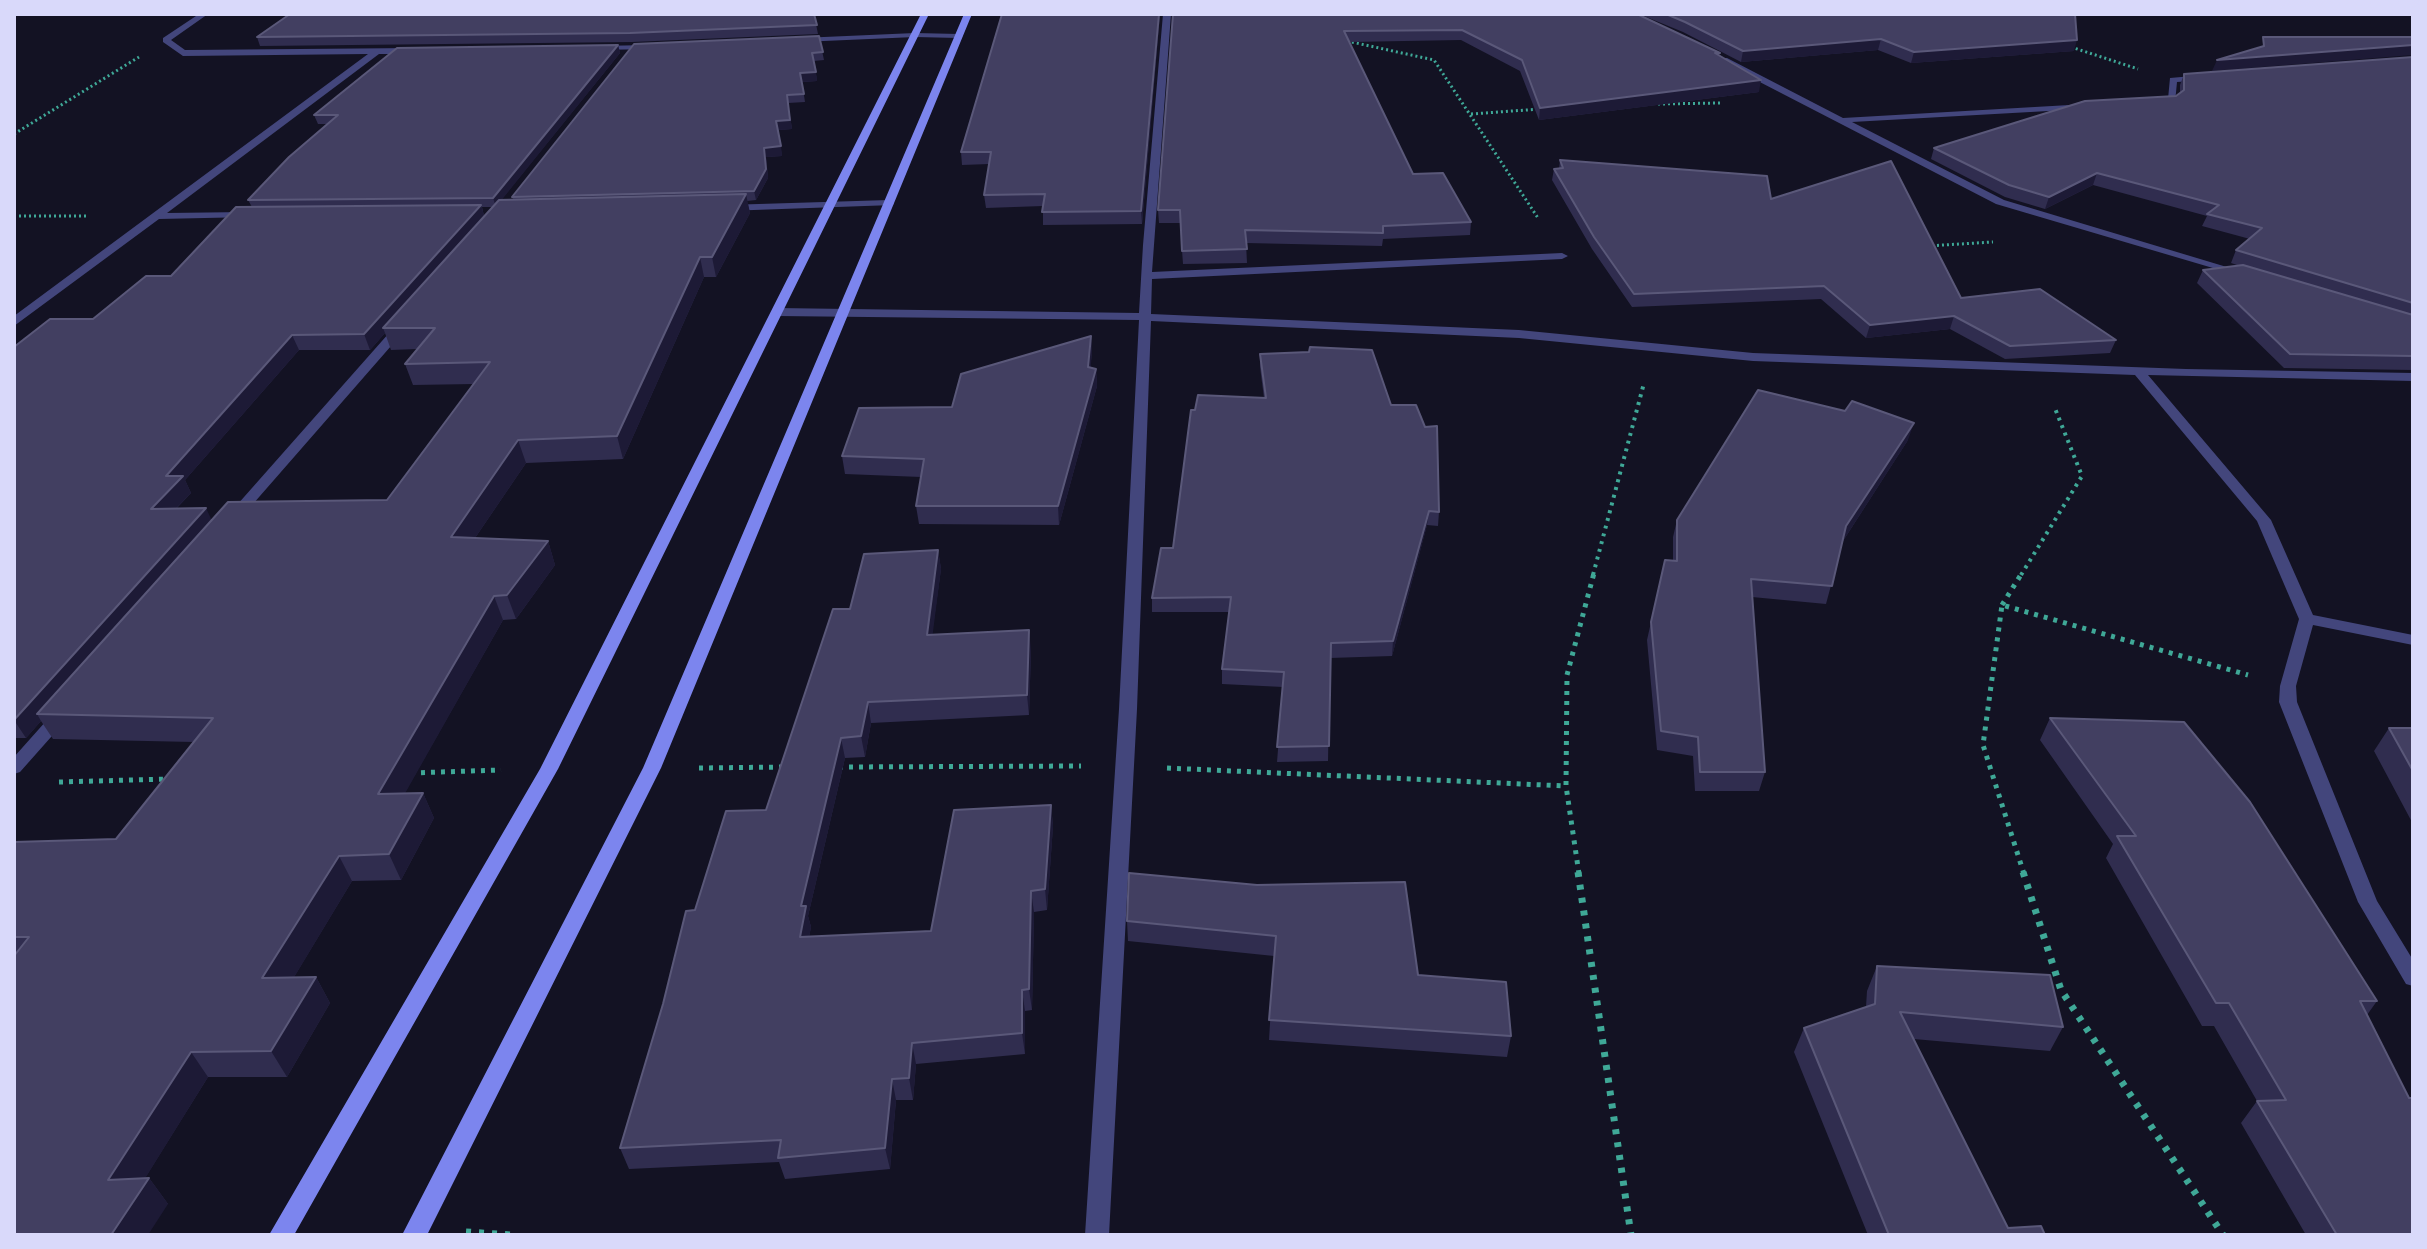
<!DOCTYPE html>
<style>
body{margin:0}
#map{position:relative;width:2427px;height:1249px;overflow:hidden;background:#131223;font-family:Barlow,sans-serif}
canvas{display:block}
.frame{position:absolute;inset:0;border:16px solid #d9d9fa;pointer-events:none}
</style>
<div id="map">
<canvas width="2427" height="1249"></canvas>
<div class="frame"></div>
</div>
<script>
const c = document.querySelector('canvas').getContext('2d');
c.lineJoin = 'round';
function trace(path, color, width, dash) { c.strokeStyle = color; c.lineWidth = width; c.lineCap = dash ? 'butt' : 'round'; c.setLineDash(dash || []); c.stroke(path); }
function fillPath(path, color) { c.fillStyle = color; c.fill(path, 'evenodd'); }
trace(new Path2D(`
 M 1347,41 L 1434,60 L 1538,218
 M 2071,47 L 2138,69
 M 1658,104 L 1720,103
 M 1471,114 L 1540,109
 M 14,134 L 139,57
 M 14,216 L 88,216
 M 1927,246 L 1993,242`), '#3fa897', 3, [2, 3]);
trace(new Path2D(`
 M 1593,575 L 1644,383
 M 2021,575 L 2082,476 L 2054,406`), '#3fa897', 4, [3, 5]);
trace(new Path2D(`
 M 2002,605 L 2022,573
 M 839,767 L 1081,766
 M 699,768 L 785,767
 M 1167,768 L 1566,786
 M 411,773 L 501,770
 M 59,782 L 169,779
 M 1579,874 L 1566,786 L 1567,675 L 1594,573
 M 2024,874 L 1983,745 L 2002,605 L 2248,675`), '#3fa897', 5, [4, 6]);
trace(new Path2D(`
 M 1578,872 L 1631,1235
 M 2023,872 L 2061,990 L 2223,1235
 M 466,1232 L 511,1235`), '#3fa897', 7, [5, 8]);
fillPath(new Path2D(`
 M 199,14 L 208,14 L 171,40 L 185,50 L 414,48 L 418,51 L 414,54 L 379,54 L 167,213 L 247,212 L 252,215 L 251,217 L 159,219 L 14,326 L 14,316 L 368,54 L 183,56 L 163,42 L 163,38 Z
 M 1163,14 L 1171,14 L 1152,272 L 1562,253 L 1568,256 L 1562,259 L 1152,279 L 1151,314 L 1519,330 L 1753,353 L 2186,369 L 2413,373 L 2413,381 L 2148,375 L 2271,520 L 2313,615 L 2413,635 L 2413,645 L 2313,625 L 2296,686 L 2297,702 L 2377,901 L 2413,960 L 2413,986 L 2406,984 L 2358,902 L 2279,702 L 2280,686 L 2299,619 L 2257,521 L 2135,375 L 1753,361 L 1519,338 L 1151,321 L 1137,709 L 1109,1235 L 1085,1235 L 1119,709 L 1139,320 L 777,316 L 771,312 L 777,308 L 1139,313 L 1143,245 Z
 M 915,33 L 959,34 L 963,36 L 959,38 L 915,37 L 801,42 L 797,40 L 801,38 Z
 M 650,45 L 653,49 L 597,50 L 593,48 L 597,46 Z
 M 1721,58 L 1727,58 L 1843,118 L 2087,104 L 2089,106 L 2084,109 L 1852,122 L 2004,200 L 2250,274 L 2240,276 L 1996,204 L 1721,62 Z
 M 2204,75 L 2207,76 L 2207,80 L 2177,82 L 2175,103 L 2155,105 L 2150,102 L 2168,99 L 2170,78 Z
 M 889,200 L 894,203 L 893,205 L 726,211 L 721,208 L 726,205 Z
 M 401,323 L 405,324 L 405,330 L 239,520 L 229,520 L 227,517 L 229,514 L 397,324 Z
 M 61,709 L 70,715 L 67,719 L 20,772 L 14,774 L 14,757 L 55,711 Z`), '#43467c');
fillPath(new Path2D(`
 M 921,14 L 929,14 L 558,769 L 294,1235 L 269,1235 L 540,769 Z
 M 964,14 L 972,14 L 661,768 L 427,1235 L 402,1235 L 643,768 Z`), '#7c85ee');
fillPath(new Path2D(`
 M 814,14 L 818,34 L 632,42 L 260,46 L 257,37 Z
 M 1002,14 L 1160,14 L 1142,224 L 1043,225 L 1043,206 L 986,208 L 984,195 L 989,164 L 962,165 L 961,152 Z
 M 1173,14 L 1637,14 L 1720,53 L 1719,56 L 1759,92 L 1539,120 L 1520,71 L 1461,40 L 1349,42 L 1413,174 L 1471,222 L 1470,235 L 1383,239 L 1382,246 L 1246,243 L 1247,263 L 1183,264 L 1180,223 L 1159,223 L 1158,210 Z
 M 1639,14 L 2075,14 L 2074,51 L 1911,63 L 1878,50 L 1741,62 L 1683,32 Z
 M 819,36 L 824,60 L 814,61 L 817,81 L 802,82 L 805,102 L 788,103 L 792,129 L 778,130 L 782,156 L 766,157 L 768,178 L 756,200 L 747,201 L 750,213 L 716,277 L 704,277 L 623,459 L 526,463 L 475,538 L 548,541 L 555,565 L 516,619 L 503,620 L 404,794 L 423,793 L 434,818 L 401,880 L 352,881 L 294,977 L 316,977 L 330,1003 L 287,1077 L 208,1077 L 145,1178 L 149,1178 L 168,1204 L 14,1235 L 14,842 L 116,839 L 194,742 L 53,739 L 41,721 L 26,738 L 14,738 L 14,347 L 93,319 L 171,276 L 252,207 L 248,200 L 327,124 L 318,124 L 314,115 L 618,45 L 620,53 L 501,200 L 513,199 L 512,197 ZM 482,207 L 492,207 L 484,216 ZM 385,333 L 391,350 L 417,349 L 405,364 L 413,385 L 474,384 L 387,500 L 212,520 L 176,509 L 191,493 L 185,480 L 299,350 L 370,350 Z
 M 2413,57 L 2413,370 L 2284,368 L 2197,283 L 2203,270 L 2240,266 L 2231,263 L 2236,250 L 2250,239 L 2202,226 L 2207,216 L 2093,185 L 2045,209 L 2005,197 L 1931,159 L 1934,148 L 2176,96 L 2180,93 L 2180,85 L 2184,74 Z
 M 1560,160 L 1771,199 L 1961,298 L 2116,340 L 2110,353 L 2005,359 L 1950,329 L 1866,338 L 1821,299 L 1632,307 L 1592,249 L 1552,180 L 1554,169 L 1559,169 Z
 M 1091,336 L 1092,353 L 1090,368 L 1096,369 L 1097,386 L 1059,525 L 919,524 L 916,506 L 921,477 L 845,474 L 842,456 L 952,407 Z
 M 1260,354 L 1391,405 L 1439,512 L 1438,526 L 1427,525 L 1392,656 L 1330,658 L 1328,761 L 1277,762 L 1283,687 L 1222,684 L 1222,669 L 1229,612 L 1152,612 L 1152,598 L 1264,398 L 1260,367 Z
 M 1908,440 L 1843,541 L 1826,604 L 1752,597 L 1765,772 L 1759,791 L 1695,791 L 1693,756 L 1657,750 L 1647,640 L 1665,560 L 1673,561 L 1673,537 L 1677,520 Z
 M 938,550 L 941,569 L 932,634 L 1031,650 L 1029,715 L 871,723 L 865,757 L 845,758 L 808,916 L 811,927 L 809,937 L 931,931 L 1051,805 L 1053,826 L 1047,910 L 1034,912 L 1032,1010 L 1025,1011 L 1025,1054 L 916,1064 L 913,1100 L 896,1100 L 890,1169 L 785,1179 L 779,1162 L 629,1169 L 620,1148 L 695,910 L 766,810 L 850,609 Z
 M 2050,718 L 2377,1001 L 2367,1015 L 2413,1235 L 2306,1235 L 2241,1123 L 2257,1101 L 2214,1026 L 2202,1026 L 2106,858 L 2113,844 L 2040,740 Z
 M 2389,728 L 2413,728 L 2413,824 L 2374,751 Z
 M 1257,885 L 1418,975 L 1511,1036 L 1507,1057 L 1269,1040 L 1274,956 L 1128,941 L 1127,921 Z
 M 1877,966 L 2063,1027 L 2050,1051 L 1914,1039 L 2008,1228 L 2045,1235 L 1868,1235 L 1794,1052 L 1804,1028 L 1866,1007 L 1867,991 Z`), '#302d4f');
fillPath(new Path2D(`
 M 1159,14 L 1160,14 L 1142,224 L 1141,211 Z
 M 1881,39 L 1878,50 L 1741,62 L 1743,51 Z
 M 2077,40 L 2074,51 L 1911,63 L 1914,52 Z
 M 618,45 L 620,53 L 496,207 L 493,198 Z
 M 2413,45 L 2413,55 L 2212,71 L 2217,60 Z
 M 816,72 L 817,81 L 801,82 L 800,73 Z
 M 1761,80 L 1759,92 L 1539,120 L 1540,108 Z
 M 787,95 L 792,129 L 778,130 L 776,121 Z
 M 781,146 L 782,156 L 766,157 L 768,178 L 756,200 L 754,191 L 764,148 Z
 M 2097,173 L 2093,185 L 2045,209 L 2049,197 Z
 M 746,194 L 750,213 L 716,277 L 712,257 Z
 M 481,205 L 485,219 L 383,328 L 385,333 L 370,350 L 364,334 Z
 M 700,257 L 704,277 L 623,459 L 617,436 Z
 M 1954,316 L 1950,329 L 1866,338 L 1870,325 Z
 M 292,335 L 299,350 L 185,480 L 191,493 L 159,526 L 151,509 L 166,476 Z
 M 1091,336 L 1092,353 L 1089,385 L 1088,367 Z
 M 1096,369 L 1097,386 L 1059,525 L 1058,506 Z
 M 1914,423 L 1908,440 L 1841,544 L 1846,526 Z
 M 518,440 L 526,463 L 460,560 L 451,537 Z
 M 206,508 L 214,525 L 37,714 L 41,721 L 26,738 L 14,720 Z
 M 1429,511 L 1427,525 L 1392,656 L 1393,641 Z
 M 548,541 L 555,565 L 516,619 L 507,595 Z
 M 938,550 L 941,569 L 930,655 L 927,635 Z
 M 494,596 L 503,620 L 390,820 L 378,794 Z
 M 1029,630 L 1031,650 L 1029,715 L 1027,695 Z
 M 868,702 L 871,723 L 865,757 L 861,736 Z
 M 841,738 L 845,758 L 808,916 L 811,927 L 805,958 L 800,937 L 801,906 Z
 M 423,793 L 434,818 L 401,880 L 389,854 Z
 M 1051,805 L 1053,826 L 1047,910 L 1045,889 Z
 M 339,856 L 352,881 L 278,1004 L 262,978 Z
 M 1031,891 L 1034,912 L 1032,1010 L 1029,989 Z
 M 316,977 L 330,1003 L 287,1077 L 271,1051 Z
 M 1022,990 L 1025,1011 L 1025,1054 L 1022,1033 Z
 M 912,1043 L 916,1064 L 913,1100 L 909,1078 Z
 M 191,1052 L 208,1077 L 128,1206 L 108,1180 Z
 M 892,1079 L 896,1100 L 890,1169 L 885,1148 Z
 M 149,1178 L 168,1204 L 148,1235 L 111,1235 Z`), '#1d1a36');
const building = new Path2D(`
 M 290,14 L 814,14 L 817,25 L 630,33 L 257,37 Z
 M 1002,14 L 1159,14 L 1141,211 L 1042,212 L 1045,194 L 984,195 L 991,152 L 961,152 Z
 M 1173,14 L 1637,14 L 1720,53 L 1715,53 L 1761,80 L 1540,108 L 1522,60 L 1462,30 L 1344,31 L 1413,174 L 1443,173 L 1471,222 L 1383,226 L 1383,233 L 1245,230 L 1247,249 L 1182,251 L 1180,210 L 1158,210 Z
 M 1666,14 L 2075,14 L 2077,40 L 1914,52 L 1881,39 L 1743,51 L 1685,22 Z
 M 819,36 L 823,52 L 812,53 L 816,72 L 800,73 L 804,94 L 787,95 L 790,120 L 776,121 L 781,146 L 764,148 L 766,169 L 754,191 L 512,197 L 634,44 Z
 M 2263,37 L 2413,37 L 2413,45 L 2217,60 L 2264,46 Z
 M 618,45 L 493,198 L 248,200 L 289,157 L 338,115 L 314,115 L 397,48 Z
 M 2413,57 L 2413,303 L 2236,250 L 2262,228 L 2207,214 L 2219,205 L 2097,173 L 2049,197 L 2009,185 L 1934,148 L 2085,101 L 2176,96 L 2184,90 L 2184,74 Z
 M 1560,160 L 1767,176 L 1771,199 L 1891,161 L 1961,298 L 2040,289 L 2116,340 L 2010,346 L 1954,316 L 1870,325 L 1824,286 L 1634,294 L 1594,237 L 1554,169 L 1563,168 Z
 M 746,194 L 712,257 L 700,257 L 617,436 L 518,440 L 451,537 L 548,541 L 507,595 L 494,596 L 378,794 L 423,793 L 389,854 L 339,856 L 262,978 L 316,977 L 271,1051 L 191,1052 L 108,1180 L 149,1178 L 111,1235 L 14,1235 L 14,956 L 29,937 L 14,937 L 14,842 L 116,839 L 213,718 L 37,714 L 228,502 L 387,500 L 490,362 L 405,364 L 435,328 L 383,328 L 499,200 Z
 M 481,205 L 364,334 L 292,335 L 166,476 L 183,476 L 151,509 L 206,508 L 14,720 L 14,347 L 50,319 L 93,319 L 146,276 L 171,276 L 236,207 Z
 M 2243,265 L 2413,315 L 2413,356 L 2290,354 L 2203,270 Z
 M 1091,336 L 1088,367 L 1096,369 L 1058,506 L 916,506 L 924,459 L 842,456 L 859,408 L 952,407 L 961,374 Z
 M 1310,347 L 1372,350 L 1391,405 L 1416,405 L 1425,427 L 1437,426 L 1439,512 L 1429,511 L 1393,641 L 1331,643 L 1329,746 L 1277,747 L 1284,672 L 1222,669 L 1231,597 L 1152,598 L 1161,548 L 1173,548 L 1191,410 L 1195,410 L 1198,395 L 1266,398 L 1260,354 L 1309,352 Z
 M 1758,390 L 1845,411 L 1852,401 L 1914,423 L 1846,526 L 1832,586 L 1751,579 L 1765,772 L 1700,772 L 1698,737 L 1661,731 L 1651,622 L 1665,560 L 1677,561 L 1677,520 Z
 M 938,550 L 927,635 L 1029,630 L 1027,695 L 868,702 L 861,736 L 841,738 L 801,906 L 806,906 L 800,937 L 931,931 L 954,810 L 1051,805 L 1045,889 L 1031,891 L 1029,989 L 1022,990 L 1022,1033 L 912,1043 L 909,1078 L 892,1079 L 885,1148 L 778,1158 L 781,1140 L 620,1148 L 663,1004 L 686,911 L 695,910 L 726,811 L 766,810 L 833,609 L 850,609 L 864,554 Z
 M 2050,718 L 2184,722 L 2250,802 L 2377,1001 L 2360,1001 L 2409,1098 L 2413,1098 L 2413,1235 L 2337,1235 L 2257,1101 L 2286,1100 L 2229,1003 L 2216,1003 L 2117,836 L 2136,836 Z
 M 2389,728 L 2413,728 L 2413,771 Z
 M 1129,873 L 1257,885 L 1405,882 L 1418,975 L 1506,982 L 1511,1036 L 1269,1020 L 1276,936 L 1127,921 Z
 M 1877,966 L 2050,975 L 2063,1027 L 1900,1012 L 2008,1228 L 2041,1226 L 2045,1235 L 1889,1235 L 1804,1028 L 1875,1004 Z`);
fillPath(building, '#423f61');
trace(building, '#5a5879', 2);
</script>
